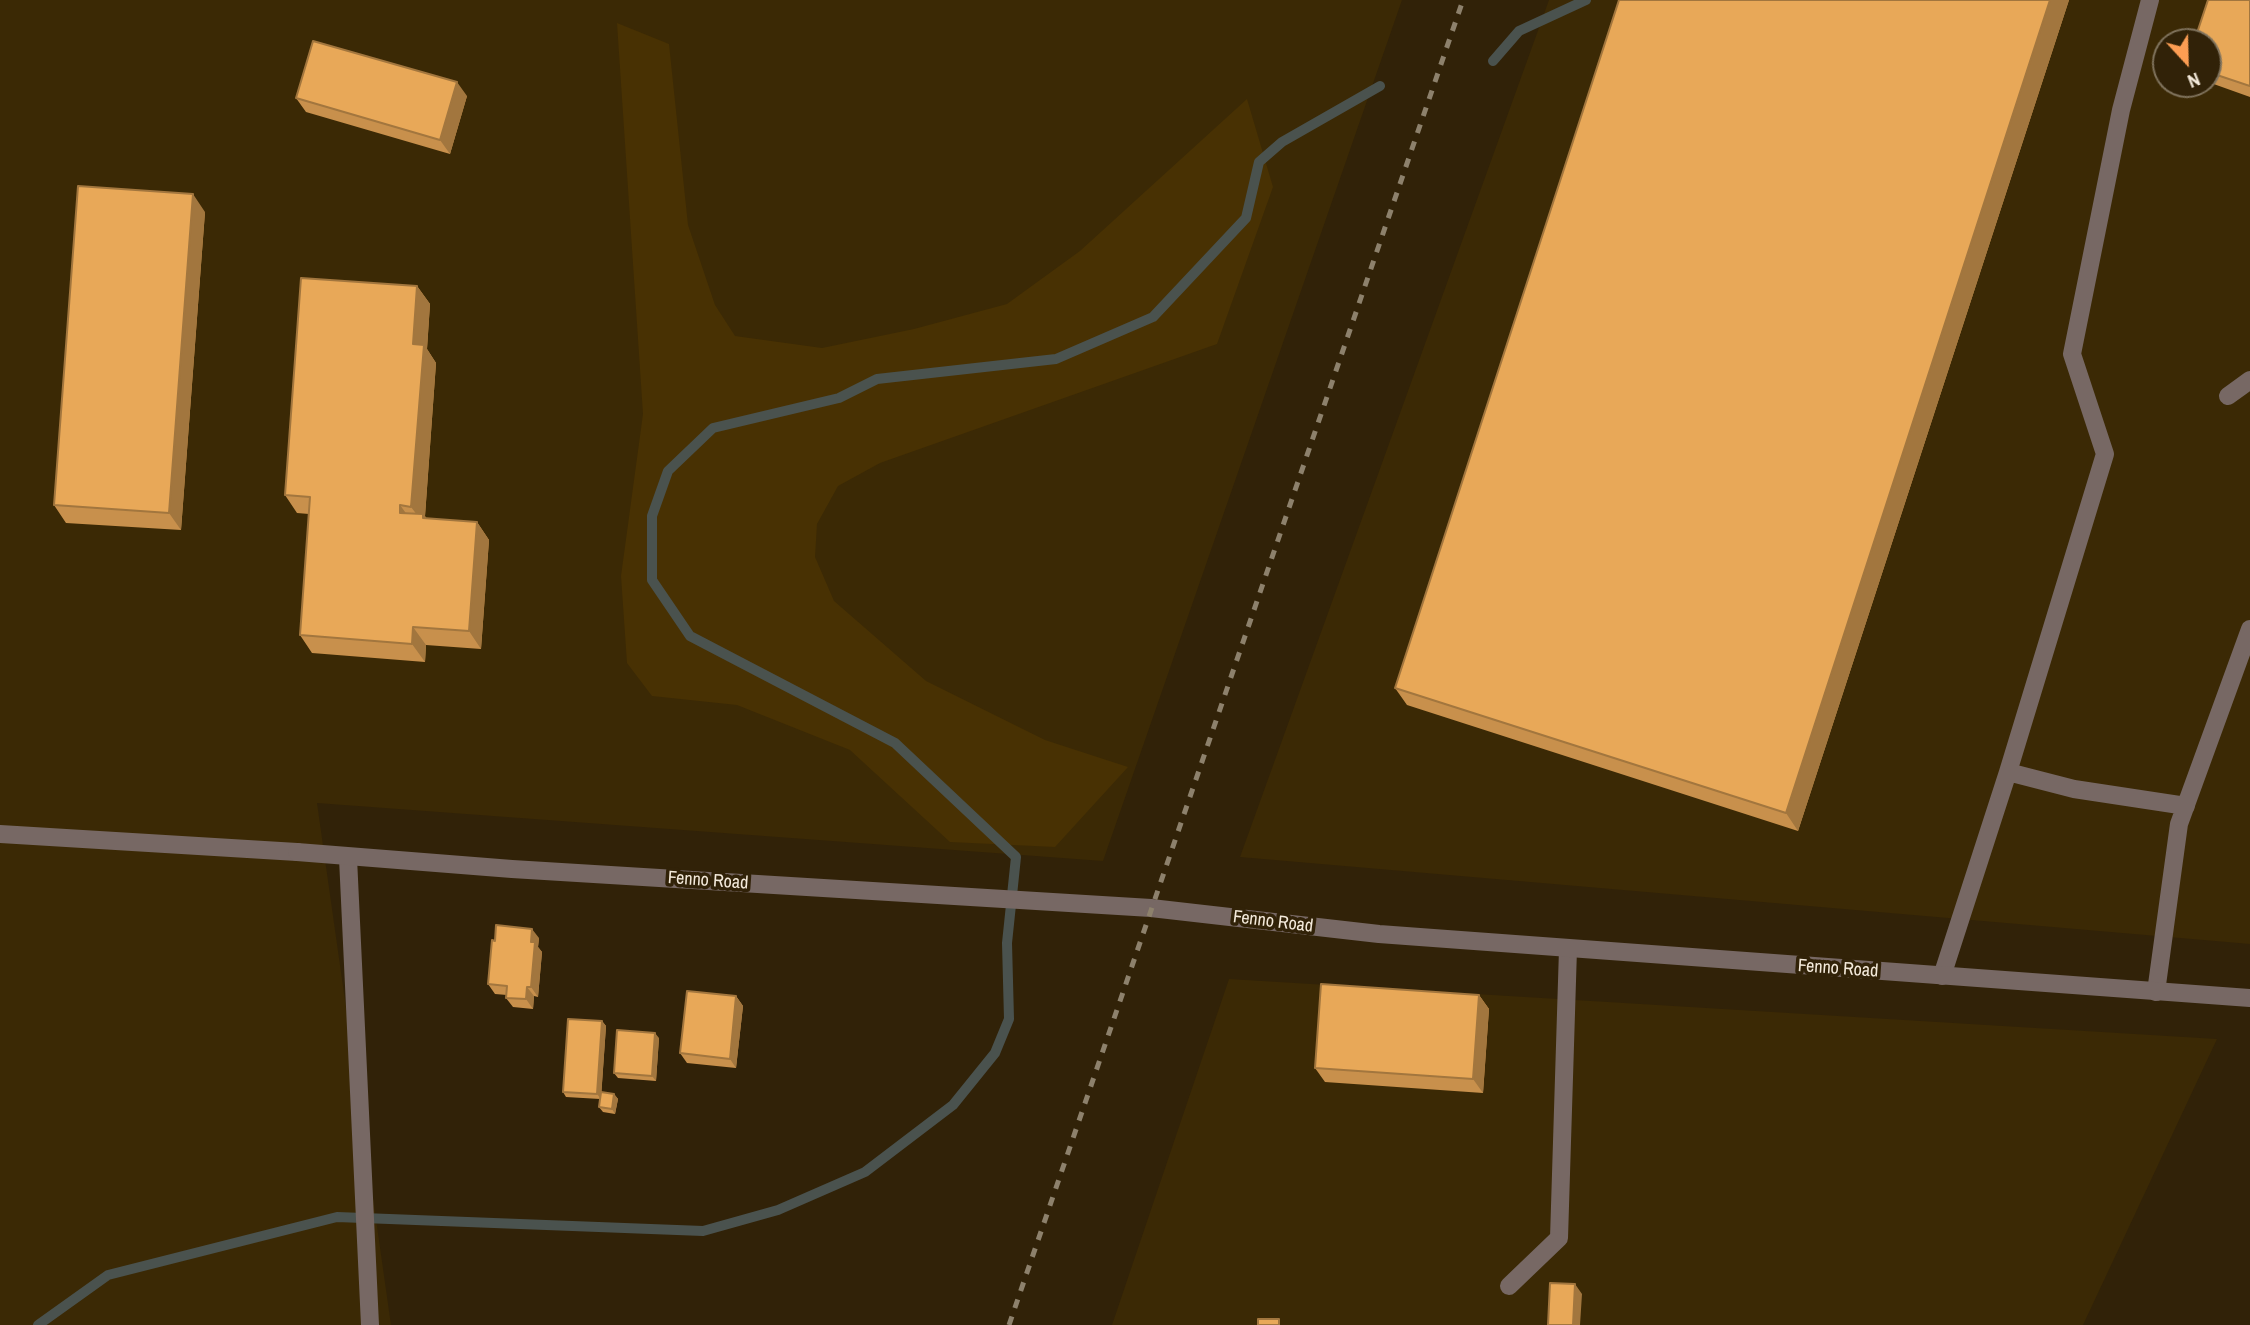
<!DOCTYPE html>
<style>
body{margin:0}
#map{position:relative;width:2250px;height:1325px;overflow:hidden;background:#312208;font-family:"Archivo Narrow",sans-serif}
canvas{display:block}
.north{position:absolute;left:2152px;top:28px;width:70px;height:70px;box-sizing:border-box;background:#312208;border:2px solid #7f725c;border-radius:50%;rotate:158deg;font-size:19px;font-weight:700;line-height:28px;text-align:center;color:#f4eadb}
.north::after{content:'';display:block;margin:auto;width:24px;height:32px;background:#fc9d53;clip-path:polygon(50% 0,100% 100%,50% 72%,0 100%)}
</style>
<div id="map">
<canvas width="2250" height="1325"></canvas>
<div class="north">N</div>
</div>
<script>
const c = document.querySelector('canvas').getContext('2d');
c.lineJoin = 'round';
function fillPath(path, color) { c.fillStyle = color; c.fill(path, 'evenodd'); }
function trace(path, color, width, dash) { c.strokeStyle = color; c.lineWidth = width; c.lineCap = dash ? 'butt' : 'round'; c.setLineDash(dash || []); c.stroke(path); }
function drawText(font, color, halo, rows, align = 'center') {
  c.font = font + ' "Archivo Narrow",sans-serif'; c.lineWidth = 7; c.setLineDash([]); c.textBaseline = 'middle'; c.strokeStyle = halo; c.fillStyle = color; for (const [text, x, y, turn = 0] of rows) {
    c.save(); c.translate(x, y); c.rotate((+turn || 0) * Math.PI / 180); c.textAlign = isNaN(turn) ? turn : align; if (halo) c.strokeText(text, 0, 0); c.fillText(text, 0, 0); c.restore();
  }
}
fillPath(new Path2D(`
 M 0,0 L 1402,0 L 1103,861 L 317,803 L 391,1325 L 0,1325 Z
 M 1549,0 L 2250,0 L 2250,944 L 1240,857 ZM 2166,42 L 2208,42 L 2208,84 L 2166,84 Z
 M 1229,979 L 2217,1039 L 2083,1325 L 1112,1325 Z`), '#3b2905');
fillPath(new Path2D(`
 M 617,23 L 669,44 L 688,225 L 715,305 L 735,336 L 822,348 L 914,329 L 1007,304 L 1080,251 L 1247,99 L 1273,187 L 1217,344 L 880,463 L 838,486 L 817,524 L 815,557 L 834,601 L 926,681 L 1045,740 L 1128,767 L 1055,847 L 950,842 L 850,750 L 737,705 L 652,696 L 627,663 L 621,576 L 643,414 Z`), '#483103');
trace(new Path2D(`
 M 1493,61 L 1519,31 L 1586,0
 M 38,1325 L 108,1275 L 337,1217 L 703,1231 L 778,1210 L 865,1172 L 953,1105 L 995,1053 L 1009,1019 L 1007,943 L 1016,857 L 895,743 L 690,636 L 652,580 L 652,516 L 668,471 L 713,428 L 839,398 L 877,379 L 1056,359 L 1153,317 L 1246,218 L 1259,162 L 1282,142 L 1380,86`), '#4a524e', 10);
trace(new Path2D(`
 M 2228,396 L 2250,380
 M 2008,772 L 2074,789 L 2186,806
 M 0,834 L 297,852
 M 348,858 L 370,1325
 M 1942,976 L 2008,772 L 2105,454 L 2072,354 L 2121,110 L 2150,0
 M 2156,992 L 2179,824 L 2250,629
 M 1509,1286 L 1559,1238 L 1568,949`), '#776864', 18);
trace(new Path2D(`
 M 297,852 L 512,869 L 1151,908 L 1379,934 L 2250,998`), '#776864', 18);
trace(new Path2D(`
 M 1009,1325 L 1463,0`), '#8d816c', 5, [9, 9]);
fillPath(new Path2D(`
 M 1619,0 L 2069,0 L 1798,831 L 1407,705 L 1395,688 Z
 M 2250,0 L 2250,97 L 2208,82 L 2208,42 Z
 M 467,96 L 450,154 L 306,112 L 296,98 Z
 M 205,212 L 181,530 L 66,523 L 54,505 Z
 M 417,286 L 430,304 L 427,349 L 436,363 L 425,516 L 426,519 L 477,522 L 489,540 L 481,649 L 426,645 L 425,662 L 312,653 L 300,635 L 309,514 L 297,513 L 285,495 Z
 M 539,938 L 538,947 L 542,952 L 538,997 L 534,996 L 533,1009 L 513,1007 L 506,998 L 507,995 L 495,994 L 488,984 Z
 M 1479,995 L 1489,1009 L 1483,1093 L 1325,1082 L 1315,1068 Z
 M 736,996 L 743,1006 L 736,1068 L 687,1063 L 680,1053 Z
 M 602,1021 L 606,1026 L 601,1097 L 614,1094 L 618,1099 L 615,1114 L 603,1112 L 599,1107 L 600,1099 L 566,1097 L 563,1092 Z
 M 659,1038 L 656,1081 L 618,1078 L 614,1073 Z`), '#c8904c');
fillPath(new Path2D(`
 M 2050,0 L 2069,0 L 1798,831 L 1786,813 Z
 M 457,82 L 467,96 L 450,154 L 440,140 Z
 M 193,194 L 205,212 L 181,530 L 169,513 Z
 M 417,286 L 430,304 L 427,349 L 436,363 L 425,516 L 436,532 L 424,524 L 411,507 L 413,344 Z
 M 400,505 L 413,523 L 400,513 Z
 M 477,522 L 489,540 L 481,649 L 469,631 Z
 M 413,627 L 426,645 L 425,662 L 412,644 Z
 M 532,929 L 539,938 L 538,947 L 542,952 L 538,997 L 531,987 Z
 M 527,987 L 534,996 L 533,1009 L 526,999 Z
 M 1479,995 L 1489,1009 L 1483,1093 L 1473,1079 Z
 M 736,996 L 743,1006 L 736,1068 L 730,1059 Z
 M 602,1021 L 606,1026 L 601,1099 L 597,1094 Z
 M 655,1033 L 659,1038 L 656,1081 L 652,1076 Z
 M 614,1094 L 618,1099 L 615,1114 L 612,1109 Z
 M 1575,1284 L 1582,1294 L 1580,1325 L 1573,1325 Z`), '#a2763e');
const building = new Path2D(`
 M 1619,0 L 2050,0 L 1786,813 L 1395,688 Z
 M 2208,0 L 2250,0 L 2250,86 L 2208,72 L 2208,42 L 2194,42 Z
 M 313,41 L 457,82 L 440,140 L 296,98 Z
 M 78,186 L 193,194 L 169,513 L 54,505 Z
 M 301,278 L 417,286 L 413,344 L 424,345 L 411,507 L 400,505 L 400,513 L 423,514 L 423,518 L 477,522 L 469,631 L 413,627 L 412,644 L 300,635 L 310,497 L 285,495 Z
 M 496,925 L 532,929 L 531,942 L 535,942 L 531,987 L 527,987 L 526,999 L 506,998 L 507,986 L 488,984 L 492,940 L 495,941 Z
 M 1321,984 L 1479,995 L 1473,1079 L 1315,1068 Z
 M 687,991 L 736,996 L 730,1059 L 680,1053 Z
 M 568,1019 L 602,1021 L 597,1094 L 563,1092 Z
 M 617,1030 L 655,1033 L 652,1076 L 614,1073 Z
 M 601,1092 L 614,1094 L 612,1109 L 599,1107 Z
 M 1550,1283 L 1575,1284 L 1573,1325 L 1548,1325 Z
 M 1258,1319 L 1279,1319 L 1279,1325 L 1258,1325 Z`);
fillPath(building, '#e8a858');
trace(building, '#a2763e', 2);
drawText('18px', '#f4eadb', '#312208', [
 ["Fenno Road",708,881,4],
 ["Fenno Road",1273,922,7],
 ["Fenno Road",1838,969,4]
]);
</script>
